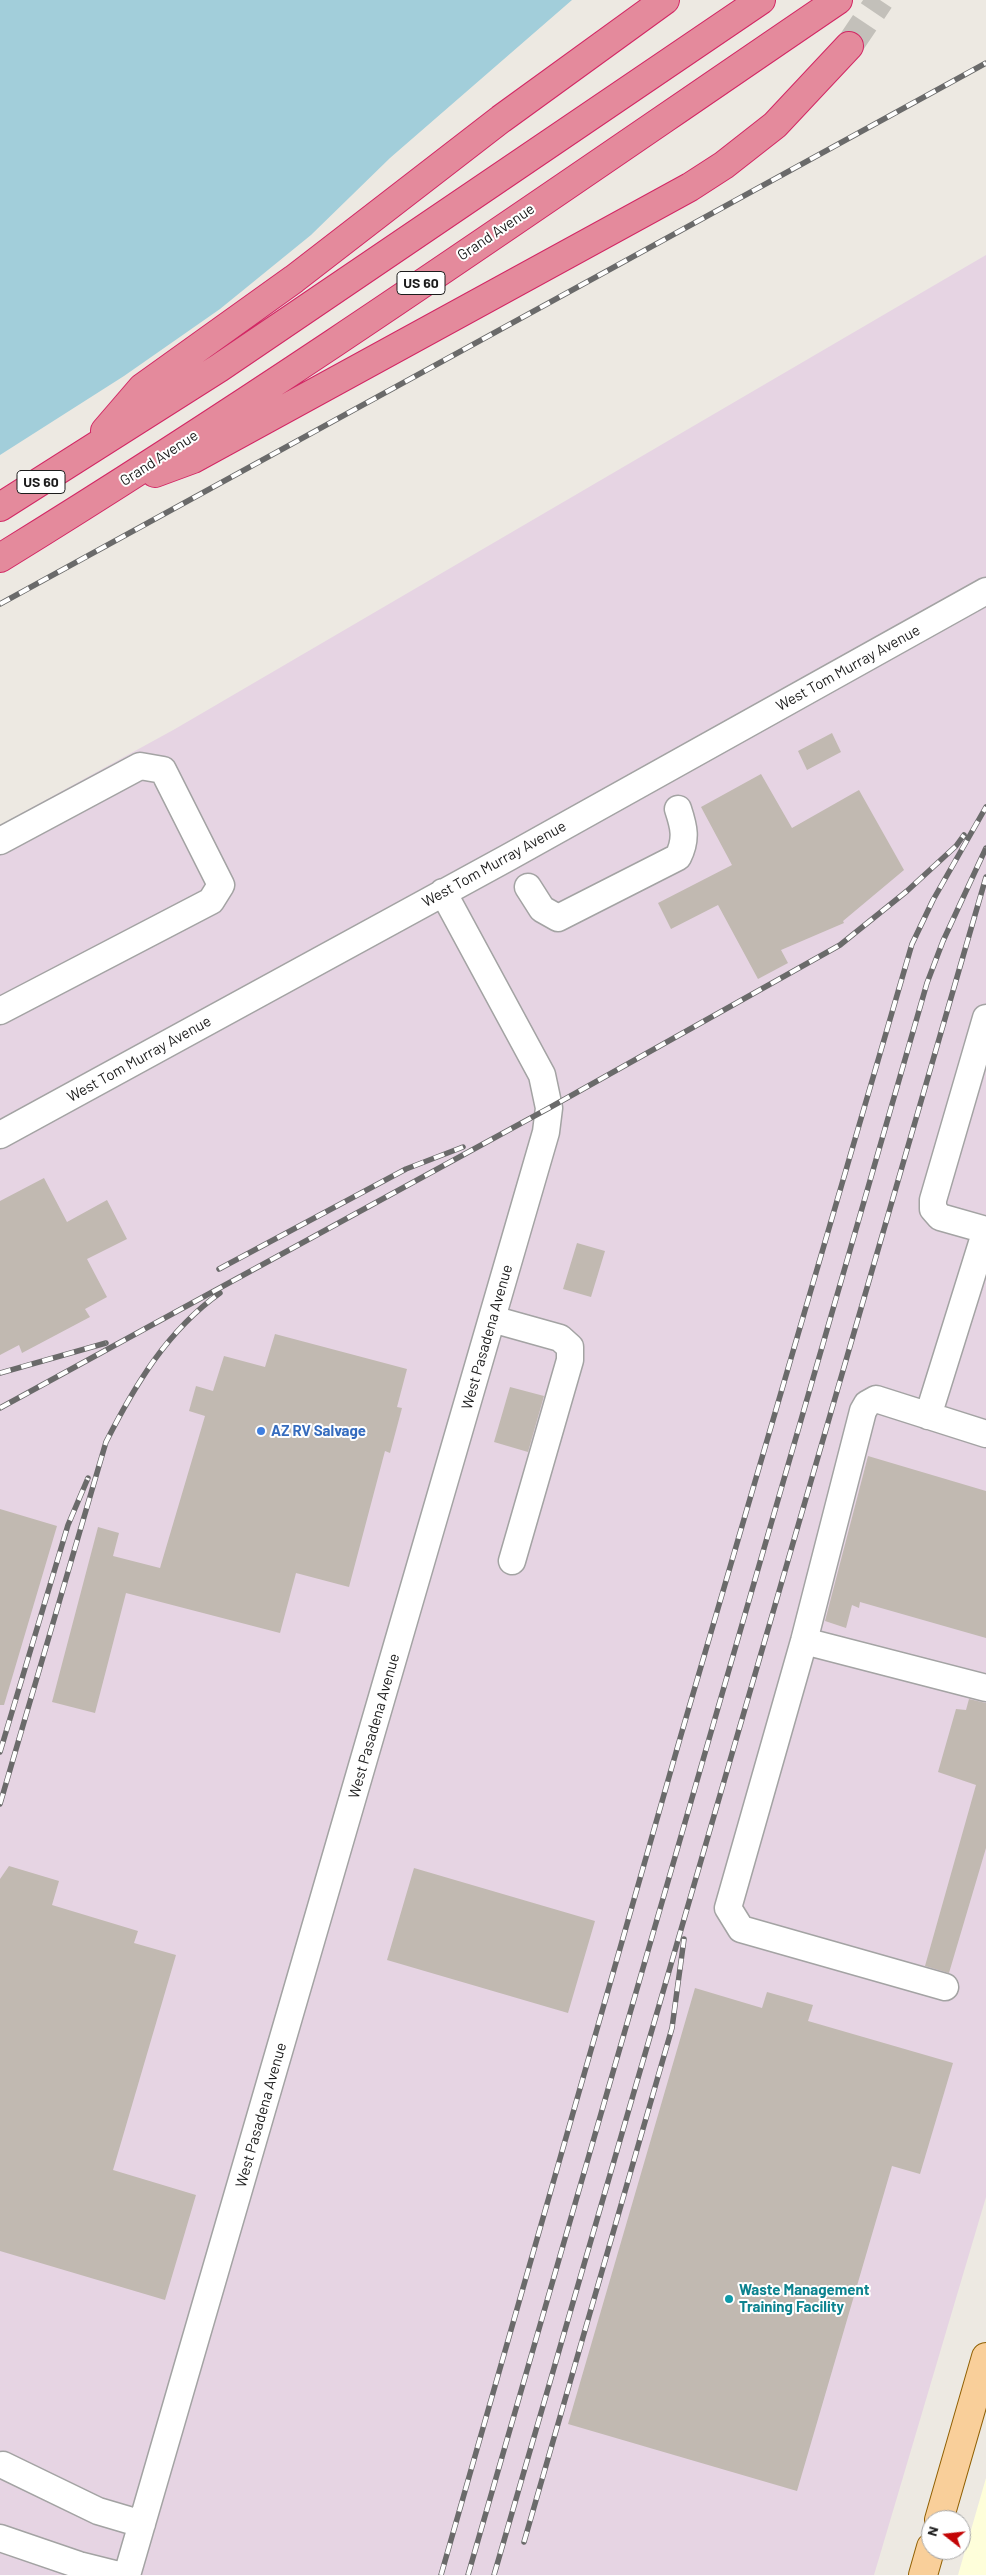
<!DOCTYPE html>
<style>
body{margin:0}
#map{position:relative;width:986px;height:2575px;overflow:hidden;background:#ede9e2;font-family:Barlow,sans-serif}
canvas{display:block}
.north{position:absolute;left:921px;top:2510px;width:50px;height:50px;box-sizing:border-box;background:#fff;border:1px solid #a4a4a4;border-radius:50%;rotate:286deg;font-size:14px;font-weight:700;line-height:20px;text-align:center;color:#1c1c1c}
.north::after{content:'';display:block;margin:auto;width:18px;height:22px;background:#c30506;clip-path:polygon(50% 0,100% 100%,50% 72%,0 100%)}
</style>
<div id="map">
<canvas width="986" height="2575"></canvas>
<div class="north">N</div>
</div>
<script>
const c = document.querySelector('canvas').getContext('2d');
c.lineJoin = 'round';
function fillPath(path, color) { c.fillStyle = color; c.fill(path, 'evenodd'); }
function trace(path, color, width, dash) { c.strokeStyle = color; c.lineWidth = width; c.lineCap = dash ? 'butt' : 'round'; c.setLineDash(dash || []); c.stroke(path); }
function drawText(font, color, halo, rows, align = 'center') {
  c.font = font + ' Barlow,sans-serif'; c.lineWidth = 4; c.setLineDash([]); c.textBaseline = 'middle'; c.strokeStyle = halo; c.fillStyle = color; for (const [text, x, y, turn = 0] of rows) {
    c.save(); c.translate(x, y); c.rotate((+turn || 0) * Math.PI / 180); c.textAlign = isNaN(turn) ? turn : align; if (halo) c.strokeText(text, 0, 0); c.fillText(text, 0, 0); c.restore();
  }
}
fillPath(new Path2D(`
 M 986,255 L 986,2197 L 874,2575 L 0,2575 L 0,825 L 175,729 Z`), '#e6d4e3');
fillPath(new Path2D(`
 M 986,2478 L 986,2575 L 958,2575 Z`), '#fefeda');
fillPath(new Path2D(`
 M 0,0 L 572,0 L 390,158 L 311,235 L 220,309 L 124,376 L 0,455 Z`), '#a2ceda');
fillPath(new Path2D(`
 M 832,733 L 841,752 L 807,770 L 798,751 Z
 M 761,774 L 792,828 L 859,790 L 904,870 L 843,921 L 844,923 L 781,950 L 788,963 L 758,979 L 718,905 L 671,929 L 658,903 L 732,865 L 701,807 Z
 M 44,1178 L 67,1222 L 107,1200 L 127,1239 L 87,1259 L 107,1297 L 85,1309 L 90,1317 L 22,1353 L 19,1345 L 0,1355 L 0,1201 Z
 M 577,1243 L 605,1251 L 591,1297 L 563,1289 Z
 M 275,1334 L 407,1369 L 397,1407 L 402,1408 L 390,1453 L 385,1451 L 349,1587 L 296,1573 L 280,1633 L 126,1593 L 95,1713 L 52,1702 L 98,1527 L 119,1533 L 113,1556 L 160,1568 L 205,1416 L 189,1411 L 196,1386 L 213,1391 L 224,1356 L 265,1367 Z
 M 510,1387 L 544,1396 L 528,1452 L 494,1442 Z
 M 868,1456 L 986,1491 L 986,1638 L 860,1602 L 859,1608 L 852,1605 L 846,1628 L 825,1621 Z
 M 0,1509 L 57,1526 L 4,1705 L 0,1705 Z
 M 969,1699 L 986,1703 L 986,1848 L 949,1973 L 925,1966 L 976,1785 L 938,1772 L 956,1709 L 966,1710 Z
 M 9,1866 L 59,1881 L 52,1905 L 138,1931 L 134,1943 L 176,1955 L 113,2170 L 196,2195 L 165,2300 L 0,2251 L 0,1879 Z
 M 414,1868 L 595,1921 L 568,2013 L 387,1960 Z
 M 695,1988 L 762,2008 L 767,1992 L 813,2005 L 808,2021 L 953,2063 L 920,2174 L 892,2166 L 797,2491 L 568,2424 Z`), '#c1b9b1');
trace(new Path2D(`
 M 849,46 L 880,0`), '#c3c0ba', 28, [28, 14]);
const minor = new Path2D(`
 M 0,841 L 140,766 L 163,770 L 221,885 L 211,901 L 0,1011
 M 528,887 L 542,909 L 558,918 L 678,857 C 687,839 684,827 678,809
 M 986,1018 L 933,1200 L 933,1209 L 940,1217 L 986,1230
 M 0,1135 L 509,857 L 986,591
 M 492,1319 L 560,1338 L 570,1347 L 570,1360 L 512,1561
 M 928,1416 L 986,1230
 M 804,1641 L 986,1688
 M 945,1987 L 741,1929 L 728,1908 L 804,1641 L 863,1411 L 867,1404 L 876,1399 L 986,1434
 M 3,2465 L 98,2511 L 142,2524
 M 0,2538 L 79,2565 L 119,2575
 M 127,2575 L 546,1132 L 549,1108 L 542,1075 L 443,892`);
const major = new Path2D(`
 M 939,2520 L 986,2357
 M 923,2575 L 931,2547`);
const highway = new Path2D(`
 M 105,431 L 142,388 L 294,279 L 501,119 L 665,0
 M 155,473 L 193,459 L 690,187 L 724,165 L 775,125 L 849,46
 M 0,507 L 219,368 L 761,0
 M 0,558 C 286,382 560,189 838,0`);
trace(minor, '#a3a3a3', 29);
trace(major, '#906003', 30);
trace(highway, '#d22764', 30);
trace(minor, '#fff', 26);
trace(major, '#f9cf9a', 28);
trace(highway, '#e48a9c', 28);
const rail = new Path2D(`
 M 0,604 L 986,63
 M 219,1269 L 406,1169 L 463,1147
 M 0,1373 L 106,1343
 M 0,1408 L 549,1108 L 840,945 L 907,891 L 956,846 L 964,835
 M 0,1752 L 68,1525 L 88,1478
 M 0,1804 L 106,1442 C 135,1385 167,1331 220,1293
 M 524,2542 L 672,2028 L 684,1939
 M 441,2575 L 681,1735 L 912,944 L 933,900 L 986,807
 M 468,2575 L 927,983 L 943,941 L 986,848
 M 494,2575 L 986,877`);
trace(rail, '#6a6a6a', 5.5);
trace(rail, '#fff', 4, [11]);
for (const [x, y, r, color] of [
 [261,1431,5,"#3f7fe0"],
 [729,2299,5,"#0f9aa8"]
]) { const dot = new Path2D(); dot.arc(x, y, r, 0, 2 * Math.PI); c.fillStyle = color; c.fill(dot); trace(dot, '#fff', 2); }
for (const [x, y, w] of [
 [421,283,48],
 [41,482,48]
]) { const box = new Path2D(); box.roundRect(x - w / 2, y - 11.5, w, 23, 4); c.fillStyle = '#fff'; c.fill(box); trace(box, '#1c1c1c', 1); }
drawText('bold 14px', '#1c1c1c', null, [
 ["US 60",421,283],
 ["US 60",41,482]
]);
drawText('15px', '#1c1c1c', '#fff', [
 ["Grand Avenue",496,232,-34],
 ["Grand Avenue",159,458,-33],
 ["West Tom Murray Avenue",848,668,-29],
 ["West Tom Murray Avenue",494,864,-29],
 ["West Tom Murray Avenue",139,1059,-29],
 ["West Pasadena Avenue",487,1337,-74],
 ["West Pasadena Avenue",374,1726,-74],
 ["West Pasadena Avenue",261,2115,-74]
]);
drawText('bold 15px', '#366cbe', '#fff', [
 ["AZ RV Salvage",271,1431]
], 'left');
drawText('bold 15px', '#0d838f', '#fff', [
 ["Waste Management",739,2290],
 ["Training Facility",739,2307]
], 'left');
</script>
